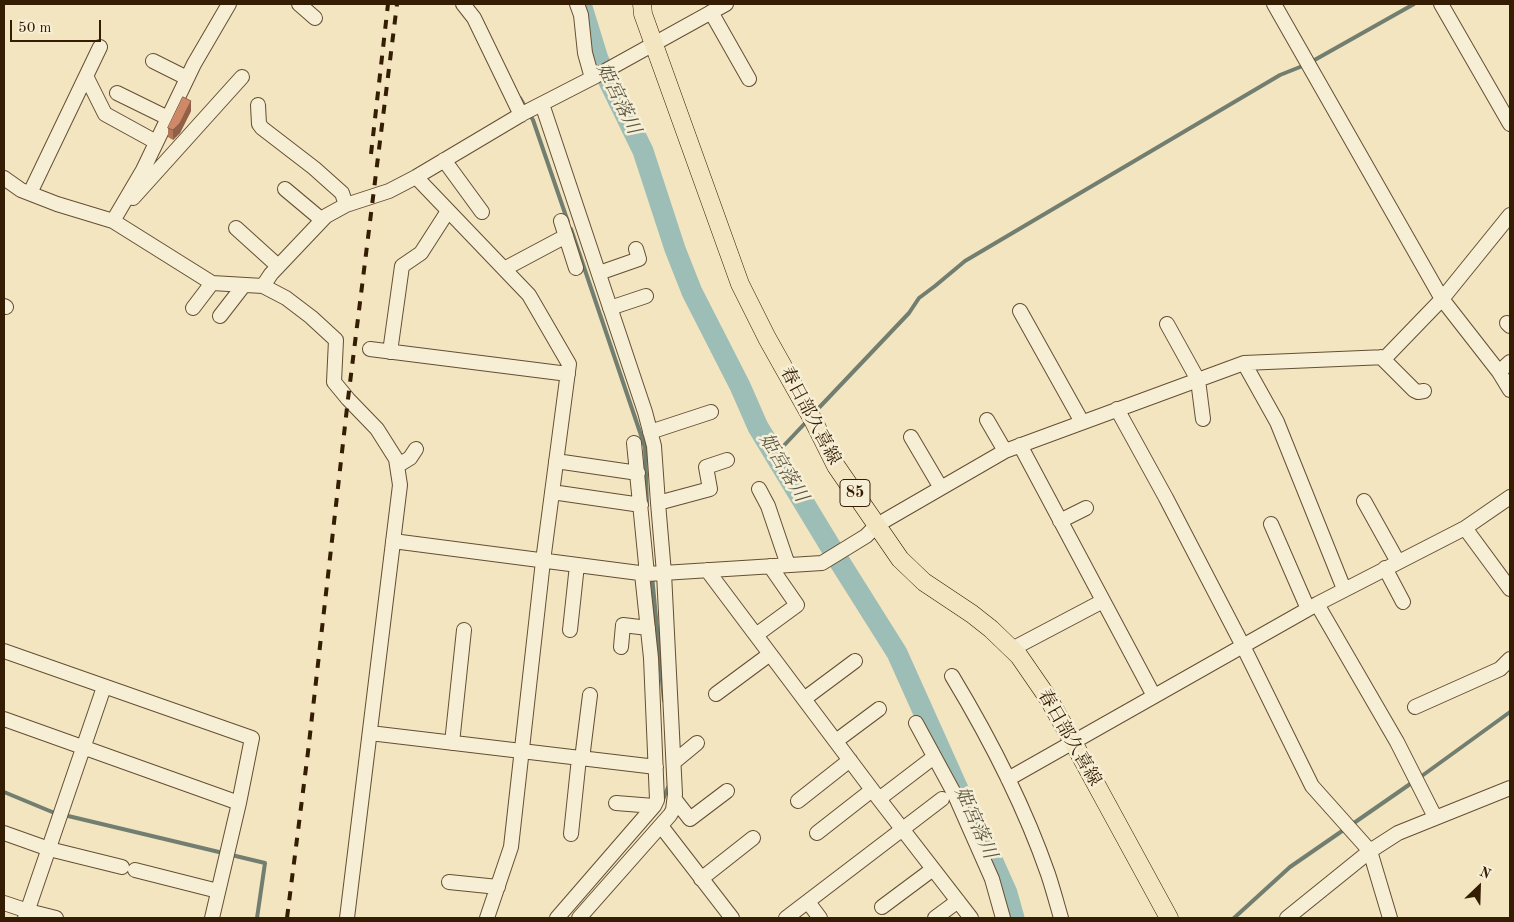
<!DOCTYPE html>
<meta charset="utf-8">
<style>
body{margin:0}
#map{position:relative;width:1514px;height:922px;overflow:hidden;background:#f2e5c0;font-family:"Old Standard TT",serif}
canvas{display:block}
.frame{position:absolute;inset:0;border:5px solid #341d02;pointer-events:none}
.north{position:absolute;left:1454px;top:862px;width:50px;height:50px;-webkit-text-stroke:4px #f7eed6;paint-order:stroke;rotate:24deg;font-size:14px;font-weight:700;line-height:20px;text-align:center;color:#341d02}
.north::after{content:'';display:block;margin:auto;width:18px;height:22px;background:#341d02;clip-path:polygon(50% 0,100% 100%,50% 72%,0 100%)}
.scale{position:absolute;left:10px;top:20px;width:91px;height:22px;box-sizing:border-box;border:2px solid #341d02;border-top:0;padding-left:6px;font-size:15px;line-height:18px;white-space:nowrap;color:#341d02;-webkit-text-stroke:4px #f7eed6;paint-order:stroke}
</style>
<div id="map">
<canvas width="1514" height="922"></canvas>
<div class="frame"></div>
<div class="north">N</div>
<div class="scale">50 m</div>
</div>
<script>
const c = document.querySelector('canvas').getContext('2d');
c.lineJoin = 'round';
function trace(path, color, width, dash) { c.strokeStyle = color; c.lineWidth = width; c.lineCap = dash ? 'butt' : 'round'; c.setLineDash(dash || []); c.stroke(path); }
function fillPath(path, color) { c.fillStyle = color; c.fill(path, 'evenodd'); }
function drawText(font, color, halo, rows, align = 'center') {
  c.font = font + ' "Old Standard TT","Noto Serif JP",serif'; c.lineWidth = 5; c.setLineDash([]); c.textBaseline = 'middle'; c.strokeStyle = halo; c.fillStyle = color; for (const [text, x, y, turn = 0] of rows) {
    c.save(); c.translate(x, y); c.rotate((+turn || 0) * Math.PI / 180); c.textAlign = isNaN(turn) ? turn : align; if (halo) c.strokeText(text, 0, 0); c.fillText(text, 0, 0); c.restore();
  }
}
trace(new Path2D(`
 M 1311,62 L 1414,4
 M 520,98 L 533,120 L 568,222
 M 571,229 L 645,447 L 647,504
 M 814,413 L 909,313 L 919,298 L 935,286 L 965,261 L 1280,75 L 1305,65
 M 775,455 L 808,420
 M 652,576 L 664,701
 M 1419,778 L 1510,712
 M 4,792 L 57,814
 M 662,802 L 669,785
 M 64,815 L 265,863 L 257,918
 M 1351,825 L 1413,782
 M 1234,918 L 1290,867 L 1345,829`), '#727e6f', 4);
trace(new Path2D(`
 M 582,7 L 598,59 L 643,151 L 675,249 L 692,292 L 740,386 L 758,427 L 841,564 L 897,653 L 962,798 L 990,855 L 1007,893 L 1014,918`), '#9cbeb7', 21);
const minor = new Path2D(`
 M 299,4 L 315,18
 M 463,4 L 474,18 L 521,115
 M 577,4 L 581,15 L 585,53 L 592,78
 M 1274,4 L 1442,299 L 1499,372 L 1510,390
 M 1441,4 L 1510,124
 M 711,12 L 749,79
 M 153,61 L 187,78
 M 86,76 L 105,114 L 156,142
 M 117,93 L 168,118
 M 542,104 L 645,412 L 654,446 L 658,503 L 664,573 L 675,794 L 673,810 L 670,815 L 579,918
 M 258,105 L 259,124 L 262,128 L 314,168 L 342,193 L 346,205
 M 444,160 L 482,212
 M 416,177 L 529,295 L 569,364 L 543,561 L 511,847 L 487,918
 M 4,178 L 21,190 L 57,204 L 113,221 L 212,283 L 263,286 L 286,298 L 311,317 L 336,340 L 334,382 L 348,399 L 377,429 L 396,459 L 400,485 L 347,918
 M 285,189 L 322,220
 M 30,193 L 100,47
 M 133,198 L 242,77
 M 113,221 L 143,170 L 194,64 L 229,4
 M 561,221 L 576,268
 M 236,228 L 278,266
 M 504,269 L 566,236
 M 599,273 L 639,259 L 636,249
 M 263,286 L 271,274 L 326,216 L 346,205 L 389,191 L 416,177 L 522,114 L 596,76 L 726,4
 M 4,306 L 6,307
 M 193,308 L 212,283
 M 610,308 L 646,296
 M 1020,311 L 1082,422
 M 220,316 L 244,285
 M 1507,323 L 1510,326
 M 1167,324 L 1198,380 L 1203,419
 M 370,349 L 568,374
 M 390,352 L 402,266 L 421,253 L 448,211
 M 1381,357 L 1414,390 L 1418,392 L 1424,391
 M 1244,363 L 1277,422 L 1344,589
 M 1499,372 L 1510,362
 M 1117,409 L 1166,498 L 1243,646 L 1312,786 L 1370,851 L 1390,918
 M 987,420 L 1005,451
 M 650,432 L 711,412
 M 911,437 L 941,488
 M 634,443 L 647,574
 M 1020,445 L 1154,696
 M 556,461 L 638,473
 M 397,466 L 410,458 L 416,449
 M 759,489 L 768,506 L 788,565
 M 552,492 L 641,505
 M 1364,501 L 1398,562
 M 658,503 L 710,489 L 706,467 L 727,460
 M 1060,521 L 1086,508
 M 1271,524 L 1308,609
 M 1465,528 L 1510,589
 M 393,541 L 647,574 L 822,563 L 866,536 L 877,525 L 1005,451 L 1244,363 L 1386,357 L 1442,299 L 1510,215
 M 1385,568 L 1403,602
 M 707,570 L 879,799 L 971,918
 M 1317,604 L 1397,742 L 1435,817
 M 570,630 L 577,565
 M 756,635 L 797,605 L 770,566
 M 621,647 L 623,625 L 648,628
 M 1012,649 L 1103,601
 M 4,651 L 252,738 L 239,803 L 212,918
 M 952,676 C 990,739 1024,805 1048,874 C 1053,889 1057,904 1061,918
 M 716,694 L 770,654
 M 804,699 L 855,661
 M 1415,707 L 1500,669 L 1510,659
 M 4,719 L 239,803
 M 916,723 L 954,793 L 992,879 L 1003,918
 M 370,733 L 656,767
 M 836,741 L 879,709
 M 452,743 L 464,630
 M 582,759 L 590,695
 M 674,762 L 697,743
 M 1008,779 L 1317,604 L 1465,528 L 1510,497
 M 879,799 L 934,757
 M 676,801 L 690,819 L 727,791
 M 798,801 L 850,760
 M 616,803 L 654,806
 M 661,826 L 732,918
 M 4,833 L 49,849 L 122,867
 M 817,833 L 872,790
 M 571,834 L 579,758
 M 135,870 L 218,891
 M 701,879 L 753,838
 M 449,882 L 498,887
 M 808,902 L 820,918
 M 4,903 L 28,911 L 56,918
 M 882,907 L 933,869
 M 25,918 L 104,687
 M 557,918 L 654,806 L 657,800 L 651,658 L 642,574
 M 786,918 L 942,799
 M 935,918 L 958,901
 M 1287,918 L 1370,851 L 1398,833 L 1510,788`);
const major = new Path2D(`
 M 642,4 L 643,14 L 740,284 L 767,338 L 813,420 L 836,466 L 900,559 L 924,582 L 972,614 L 991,629 L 1019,656 L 1048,698 L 1073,742 L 1169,918`);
trace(minor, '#644f32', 16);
trace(major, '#341d02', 19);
trace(minor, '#f7eed6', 14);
trace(major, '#f2e5c0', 18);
trace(new Path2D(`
 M 371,154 L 388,4
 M 287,918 L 308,752 L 348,399 L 397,4`), '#341d02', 4, [9, 9]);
fillPath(new Path2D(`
 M 191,111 L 180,133 L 173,140 L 168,137 L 168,128 Z`), '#b27659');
fillPath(new Path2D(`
 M 191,101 L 191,111 L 180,133 L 173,140 L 173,130 Z`), '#916048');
const building = new Path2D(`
 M 183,97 L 191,101 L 180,123 L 173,130 L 168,128 Z`);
fillPath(building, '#cf8967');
trace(building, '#916048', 1);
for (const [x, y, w] of [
 [855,493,30]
]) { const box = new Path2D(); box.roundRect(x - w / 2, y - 13.5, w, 27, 4); c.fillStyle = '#f7eed6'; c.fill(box); trace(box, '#341d02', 1); }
drawText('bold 16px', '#341d02', null, [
 ["85",855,493]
]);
drawText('18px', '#341d02', '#f7eed6', [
 ["春日部久喜線",810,416,62],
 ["春日部久喜線",1069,738,60]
]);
drawText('italic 19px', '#585541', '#f7eed6', [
 ["姫宮落川",618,99,64],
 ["姫宮落川",783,468,59],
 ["姫宮落川",975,823,66]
]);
</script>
